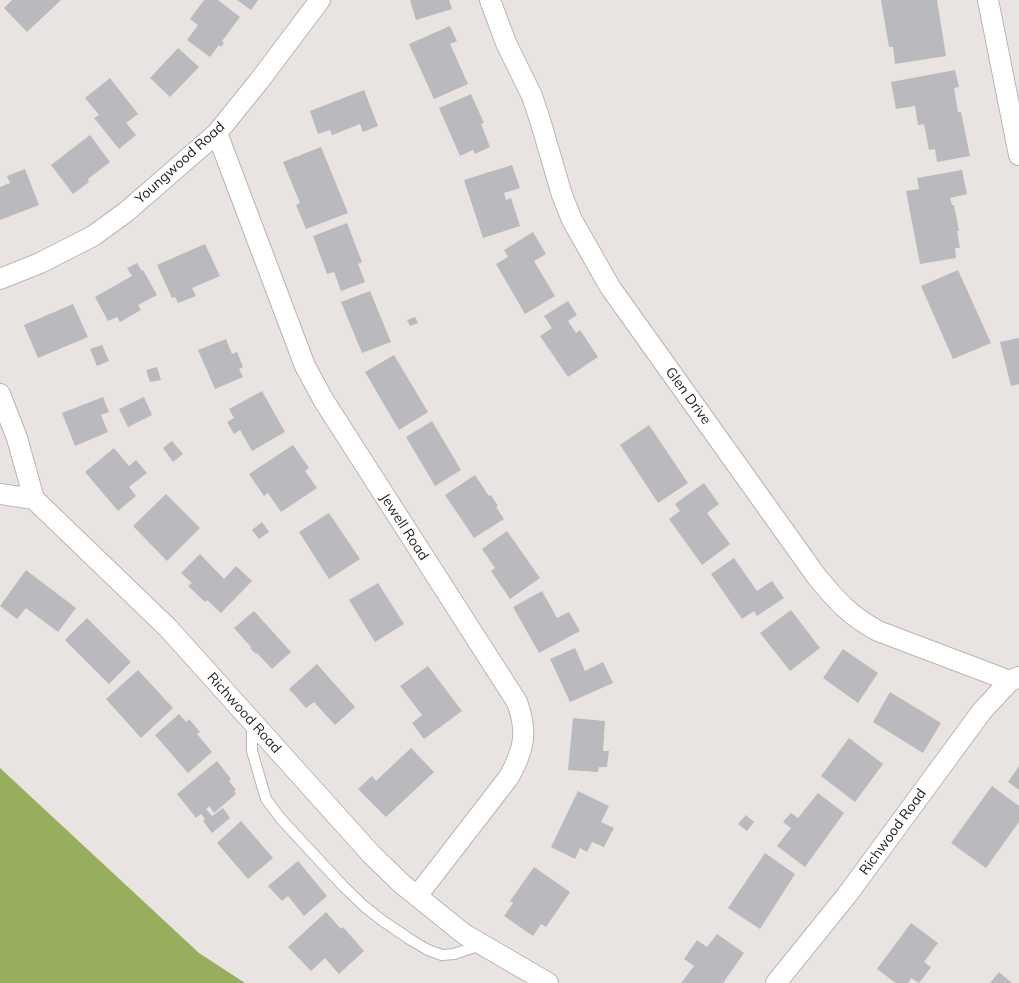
<!DOCTYPE html>
<style>
body{margin:0}
canvas{display:block;background:#e9e4e1}
</style>
<canvas width="1019" height="983"></canvas>
<script>
const c = document.querySelector('canvas').getContext('2d');
c.lineJoin = 'round';
function fillPath(path, color) { c.fillStyle = color; c.fill(path, 'evenodd'); }
function trace(path, color, width, dash) { c.strokeStyle = color; c.lineWidth = width; c.lineCap = dash ? 'butt' : 'round'; c.setLineDash(dash || []); c.stroke(path); }
function drawText(font, color, halo, rows, align = 'center') {
  c.font = font + ' Mulish,sans-serif'; c.lineWidth = 4.5; c.setLineDash([]); c.textBaseline = 'middle'; c.strokeStyle = halo; c.fillStyle = color; for (const [text, x, y, turn = 0] of rows) {
    c.save(); c.translate(x, y); c.rotate((+turn || 0) * Math.PI / 180); c.textAlign = isNaN(turn) ? turn : align; if (halo) c.strokeText(text, 0, 0); c.fillText(text, 0, 0); c.restore();
  }
}
fillPath(new Path2D(`
 M 0,768 L 199,953 L 245,983 L 0,983 Z`), '#97af5d');
fillPath(new Path2D(`
 M 12,0 L 61,0 L 27,32 L 4,8 Z
 M 204,0 L 218,0 L 240,17 L 222,41 L 224,43 L 221,47 L 219,45 L 210,57 L 187,40 L 198,25 L 190,19 Z
 M 237,0 L 258,0 L 251,10 Z
 M 410,0 L 449,0 L 452,9 L 416,20 Z
 M 881,0 L 937,0 L 946,56 L 895,64 L 893,47 L 889,47 Z
 M 450,26 L 457,41 L 450,44 L 468,84 L 434,99 L 409,44 Z
 M 178,48 L 199,67 L 170,97 L 150,78 Z
 M 955,70 L 959,87 L 954,88 L 958,112 L 961,112 L 970,156 L 937,162 L 935,149 L 929,150 L 924,124 L 918,125 L 915,106 L 896,109 L 891,82 Z
 M 110,78 L 138,114 L 126,123 L 136,135 L 119,149 L 94,118 L 99,115 L 85,98 Z
 M 364,90 L 378,126 L 363,132 L 360,124 L 332,135 L 330,130 L 318,134 L 310,111 Z
 M 471,94 L 484,123 L 481,124 L 490,147 L 475,154 L 473,150 L 460,156 L 439,108 Z
 M 90,135 L 110,162 L 88,179 L 89,182 L 73,194 L 51,165 Z
 M 321,147 L 348,213 L 306,229 L 296,205 L 300,203 L 283,162 Z
 M 512,165 L 520,188 L 504,193 L 506,200 L 511,198 L 520,226 L 483,238 L 464,180 Z
 M 25,169 L 39,205 L 0,220 L 0,187 L 10,183 L 7,176 Z
 M 962,170 L 967,194 L 950,198 L 952,205 L 954,205 L 959,231 L 957,231 L 960,248 L 955,248 L 956,258 L 920,264 L 906,191 L 919,189 L 917,178 Z
 M 347,223 L 362,262 L 358,264 L 365,282 L 341,291 L 334,272 L 327,274 L 313,236 Z
 M 533,232 L 546,254 L 534,261 L 555,296 L 525,314 L 496,264 L 508,257 L 504,250 Z
 M 205,244 L 220,276 L 192,288 L 196,296 L 178,303 L 175,297 L 172,298 L 157,265 Z
 M 137,263 L 142,271 L 143,270 L 157,295 L 138,305 L 141,310 L 120,322 L 117,317 L 108,321 L 95,297 L 132,276 L 127,268 Z
 M 958,270 L 991,343 L 953,359 L 921,286 Z
 M 370,291 L 391,342 L 362,353 L 341,302 Z
 M 568,301 L 577,315 L 568,321 L 576,333 L 580,330 L 598,357 L 568,377 L 540,336 L 552,328 L 544,316 Z
 M 73,304 L 88,337 L 38,358 L 24,325 Z
 M 415,317 L 418,323 L 410,326 L 407,320 Z
 M 1019,338 L 1019,384 L 1011,386 L 1000,342 Z
 M 226,339 L 232,354 L 237,352 L 243,367 L 239,369 L 243,377 L 215,389 L 198,350 Z
 M 102,345 L 109,361 L 97,366 L 90,349 Z
 M 394,355 L 428,412 L 399,430 L 365,372 Z
 M 157,367 L 161,380 L 150,382 L 146,370 Z
 M 262,391 L 285,432 L 252,451 L 240,430 L 234,434 L 227,422 L 234,418 L 229,409 Z
 M 103,397 L 109,412 L 101,415 L 108,432 L 75,446 L 62,413 Z
 M 144,397 L 152,415 L 128,427 L 119,409 Z
 M 432,421 L 461,470 L 435,486 L 406,437 Z
 M 649,425 L 688,483 L 658,503 L 620,445 Z
 M 172,441 L 183,454 L 173,462 L 163,448 Z
 M 293,445 L 309,468 L 305,471 L 317,488 L 281,512 L 268,493 L 264,496 L 249,474 Z
 M 114,448 L 129,466 L 136,460 L 147,473 L 129,487 L 136,496 L 118,511 L 85,472 Z
 M 475,475 L 489,496 L 491,495 L 498,506 L 496,507 L 504,519 L 474,538 L 445,495 Z
 M 704,483 L 719,504 L 707,513 L 730,544 L 702,565 L 669,519 L 680,511 L 675,504 Z
 M 166,494 L 200,528 L 167,561 L 133,526 Z
 M 329,513 L 360,559 L 329,579 L 299,532 Z
 M 262,522 L 269,532 L 259,539 L 252,530 Z
 M 507,531 L 540,578 L 510,599 L 491,571 L 495,568 L 482,549 Z
 M 200,554 L 224,579 L 236,566 L 252,581 L 221,613 L 207,600 L 205,602 L 188,586 L 192,583 L 181,573 Z
 M 734,558 L 757,591 L 772,581 L 784,598 L 757,616 L 754,611 L 742,619 L 711,574 Z
 M 26,570 L 76,608 L 58,632 L 26,608 L 17,619 L 0,606 Z
 M 378,583 L 404,624 L 375,642 L 349,600 Z
 M 542,591 L 557,618 L 569,612 L 580,631 L 539,653 L 513,607 Z
 M 791,610 L 820,648 L 790,671 L 760,633 Z
 M 254,611 L 291,652 L 272,669 L 257,653 L 256,654 L 250,648 L 251,647 L 234,628 Z
 M 87,618 L 131,662 L 109,684 L 65,640 Z
 M 575,648 L 585,671 L 603,662 L 613,683 L 570,702 L 550,659 Z
 M 843,649 L 878,673 L 858,703 L 823,678 Z
 M 317,664 L 355,707 L 335,725 L 314,702 L 306,708 L 289,689 Z
 M 428,666 L 462,711 L 424,739 L 412,723 L 422,715 L 400,686 Z
 M 138,670 L 173,708 L 141,738 L 106,699 Z
 M 890,692 L 941,723 L 923,753 L 873,722 Z
 M 179,714 L 186,722 L 189,719 L 200,732 L 197,734 L 212,752 L 188,773 L 155,735 Z
 M 573,718 L 605,721 L 603,751 L 609,751 L 607,767 L 599,767 L 598,772 L 568,770 Z
 M 849,738 L 883,764 L 855,802 L 821,776 Z
 M 411,748 L 434,772 L 386,817 L 358,789 L 372,776 L 376,781 Z
 M 217,761 L 231,779 L 229,781 L 236,790 L 234,791 L 236,794 L 214,813 L 209,806 L 206,809 L 212,816 L 223,808 L 230,818 L 212,833 L 203,821 L 205,819 L 201,814 L 196,818 L 177,794 Z
 M 1019,766 L 1019,790 L 1008,782 Z
 M 992,786 L 1019,806 L 1019,822 L 986,868 L 951,843 Z
 M 578,791 L 609,806 L 601,822 L 614,828 L 604,847 L 592,842 L 587,852 L 580,848 L 575,859 L 551,847 Z
 M 818,793 L 844,813 L 805,867 L 777,846 L 791,828 L 783,822 L 791,813 L 798,818 Z
 M 746,815 L 754,822 L 747,831 L 738,824 Z
 M 241,821 L 273,858 L 248,879 L 217,843 Z
 M 765,853 L 795,874 L 760,929 L 728,908 Z
 M 298,861 L 327,896 L 304,916 L 288,896 L 282,901 L 268,886 Z
 M 534,867 L 570,892 L 546,927 L 541,924 L 533,936 L 504,916 L 513,903 L 510,901 Z
 M 326,912 L 341,929 L 343,927 L 364,951 L 339,974 L 325,958 L 311,971 L 288,947 Z
 M 911,923 L 938,943 L 924,962 L 931,967 L 919,983 L 911,978 L 908,983 L 896,983 L 877,969 Z
 M 717,934 L 744,953 L 723,983 L 681,983 L 694,966 L 684,959 L 697,940 L 707,947 Z
 M 999,972 L 1012,983 L 990,983 Z`), '#b9b9be');
const lane = new Path2D(`
 M 252,722 L 252,751 L 266,799 L 281,819 L 344,887 L 365,907 L 383,921 L 411,940 L 428,950 L 442,955 L 454,954 L 481,945`);
const street = new Path2D(`
 M 490,0 L 506,43 L 532,96 L 540,120 L 562,195 L 572,220 L 610,287 L 817,577 C 837,601 850,616 878,631 L 1010,681
 M 988,0 L 1019,155
 M 217,133 L 305,366 L 324,401 L 517,702 C 528,732 524,750 509,777 L 417,896
 M 0,279 L 40,263 L 93,236 L 126,212 L 156,186 L 217,133 L 259,81 L 320,0
 M 0,394 L 17,438 L 34,499 L 168,628 L 372,855 L 402,884 L 464,934 L 548,983
 M 0,494 L 34,499
 M 776,983 L 847,895 L 982,711 L 1010,681 L 1019,677`);
trace(lane, '#b9b5b2', 12);
trace(street, '#b9b5b2', 22);
trace(lane, '#fff', 10);
trace(street, '#fff', 20);
drawText('14px', '#242221', '#fff', [
 ["Youngwood Road",180,163,-42],
 ["Glen Drive",688,396,54],
 ["Jewell Road",404,527,57],
 ["Richwood Road",244,713,48],
 ["Richwood Road",893,832,-54]
]);
</script>
